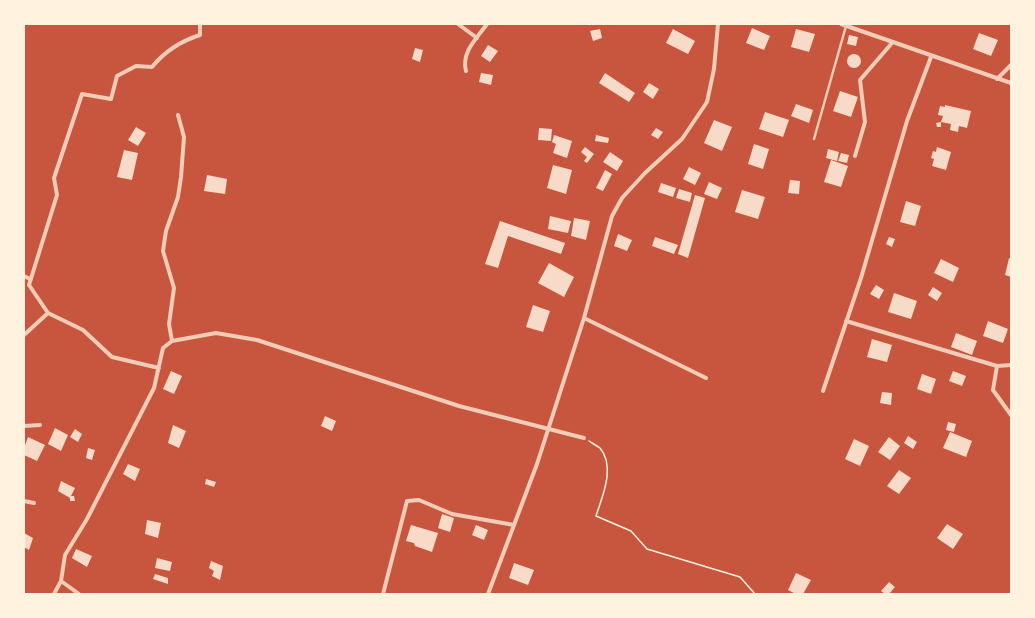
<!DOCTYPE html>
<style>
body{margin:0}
#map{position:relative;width:1035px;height:618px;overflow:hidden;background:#c8553d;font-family:"Alegreya Sans",sans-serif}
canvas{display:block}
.frame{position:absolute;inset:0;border:25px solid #fff3e0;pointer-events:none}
</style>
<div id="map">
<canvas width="1035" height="618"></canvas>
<div class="frame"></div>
</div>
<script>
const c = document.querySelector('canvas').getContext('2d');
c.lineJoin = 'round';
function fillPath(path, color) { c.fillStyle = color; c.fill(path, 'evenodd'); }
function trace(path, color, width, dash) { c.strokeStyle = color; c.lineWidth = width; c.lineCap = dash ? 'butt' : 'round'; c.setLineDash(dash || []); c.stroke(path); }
fillPath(new Path2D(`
 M 752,28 L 770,36 L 764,50 L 746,43 Z
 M 600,29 L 602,38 L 593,41 L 590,31 Z
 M 673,29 L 695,41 L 688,54 L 666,43 Z
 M 796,29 L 815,34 L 809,52 L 791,47 Z
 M 979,33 L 998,40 L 991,56 L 973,49 Z
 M 849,35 L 858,37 L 856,46 L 847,44 Z
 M 488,45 L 498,51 L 490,62 L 481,56 Z
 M 415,48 L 423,50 L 420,62 L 412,59 Z
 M847 61a7 7 0 1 1 14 0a7 7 0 1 1-14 0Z
 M 481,73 L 493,75 L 491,85 L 479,82 Z
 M 605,73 L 635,93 L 629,102 L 599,83 Z
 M 649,83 L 659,89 L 653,99 L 643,92 Z
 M 840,91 L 858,97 L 851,117 L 833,111 Z
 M 796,104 L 813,110 L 809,123 L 791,116 Z
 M 945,105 L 971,111 L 967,128 L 959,126 L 958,132 L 950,130 L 951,124 L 941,122 L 941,127 L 937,127 L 936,123 L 941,122 L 943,116 L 938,115 L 940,106 L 945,107 Z
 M 765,112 L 789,120 L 783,137 L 759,129 Z
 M 714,120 L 732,127 L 722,151 L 704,143 Z
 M 136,127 L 146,133 L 138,146 L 128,140 Z
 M 539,128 L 552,129 L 551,141 L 538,140 Z
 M 656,128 L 663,132 L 658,139 L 651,135 Z
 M 554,135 L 572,141 L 567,158 L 553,153 L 556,144 L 552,142 Z
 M 596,135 L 609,138 L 608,143 L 595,141 Z
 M 754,144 L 769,149 L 763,169 L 748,164 Z
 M 585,147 L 594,154 L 587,163 L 584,161 L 587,157 L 581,152 Z
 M 937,147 L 951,152 L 946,170 L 932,166 L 934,159 L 931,158 L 933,151 L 936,152 Z
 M 828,149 L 839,152 L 837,161 L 826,158 Z
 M 124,150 L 138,153 L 132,180 L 117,177 Z
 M 610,152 L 623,161 L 617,171 L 603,162 Z
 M 841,153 L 849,155 L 847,163 L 838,161 Z
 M 831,160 L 848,166 L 841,187 L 824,182 Z
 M 553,165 L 572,170 L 566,194 L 547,188 Z
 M 689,167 L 701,173 L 695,185 L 683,179 Z
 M 605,170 L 612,174 L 603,191 L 596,188 Z
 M 207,175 L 227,179 L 225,194 L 204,191 Z
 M 790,180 L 800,181 L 799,194 L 788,193 Z
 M 709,182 L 722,188 L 717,199 L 704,194 Z
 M 661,183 L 676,188 L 673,197 L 658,192 Z
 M 679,189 L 692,193 L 690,202 L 676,198 Z
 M 742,190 L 765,197 L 758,219 L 735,212 Z
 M 695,195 L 705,198 L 688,258 L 678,254 Z
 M 906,201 L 921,206 L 915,226 L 900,222 Z
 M 550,216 L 571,221 L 568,233 L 548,229 Z
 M 574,218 L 590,221 L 586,240 L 571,236 Z
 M 500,221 L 565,243 L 561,254 L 508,236 L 498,268 L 485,264 Z
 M 618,234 L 632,240 L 627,251 L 614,246 Z
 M 655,237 L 678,245 L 674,254 L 652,246 Z
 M 889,237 L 895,239 L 892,247 L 886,244 Z
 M 1009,258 L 1011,258 L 1011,277 L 1005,275 Z
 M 941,259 L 959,268 L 953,282 L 934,273 Z
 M 549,263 L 574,277 L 564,297 L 538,283 Z
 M 876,285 L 884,290 L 879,299 L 870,294 Z
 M 933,287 L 942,293 L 937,301 L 928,295 Z
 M 894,293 L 917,301 L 911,319 L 888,312 Z
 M 533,305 L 550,311 L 543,332 L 526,327 Z
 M 988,321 L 1008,329 L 1003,343 L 983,336 Z
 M 956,333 L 977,341 L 972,355 L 951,347 Z
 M 872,339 L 892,345 L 887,362 L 867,357 Z
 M 171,371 L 182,376 L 174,394 L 163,389 Z
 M 953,371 L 966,376 L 962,386 L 949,381 Z
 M 922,374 L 936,379 L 931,394 L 917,389 Z
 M 882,392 L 892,393 L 891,405 L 880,403 Z
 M 325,416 L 336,421 L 332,431 L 321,426 Z
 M 948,422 L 956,424 L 954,432 L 946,430 Z
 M 173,425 L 186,431 L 179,448 L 168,443 Z
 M 55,428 L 68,435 L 61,451 L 48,444 Z
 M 75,429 L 82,434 L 78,442 L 70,437 Z
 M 950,432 L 972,441 L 966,457 L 943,448 Z
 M 908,436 L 917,442 L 913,449 L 904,443 Z
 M 28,437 L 45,445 L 37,461 L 24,455 L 24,448 Z
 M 889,437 L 900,446 L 890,460 L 878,452 Z
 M 854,439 L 869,446 L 860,466 L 845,459 Z
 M 88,448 L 95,450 L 92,460 L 86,458 Z
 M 128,464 L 140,469 L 135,481 L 123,474 Z
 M 899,470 L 911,478 L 899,494 L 887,486 Z
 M 206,479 L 216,482 L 214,487 L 205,484 Z
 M 61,481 L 75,488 L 71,496 L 74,496 L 75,501 L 70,501 L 70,498 L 58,491 Z
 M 442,514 L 454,518 L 450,532 L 438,528 Z
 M 147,520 L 161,523 L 158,538 L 145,534 Z
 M 947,524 L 963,534 L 953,549 L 937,538 Z
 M 411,525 L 438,533 L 432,552 L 415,546 L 414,543 L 406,541 Z
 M 476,525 L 488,530 L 484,540 L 472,535 Z
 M 24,533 L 33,538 L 29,550 L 24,547 Z
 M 76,549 L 92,556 L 87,567 L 72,558 Z
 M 157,558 L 172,562 L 170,571 L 155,568 Z
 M 211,561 L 223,566 L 220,580 L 212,576 L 214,571 L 209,568 Z
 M 514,563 L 534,570 L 528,585 L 509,578 Z
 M 796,573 L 811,580 L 803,594 L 796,594 L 788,590 Z
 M 155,574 L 168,578 L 168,584 L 153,579 Z
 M 889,582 L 895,587 L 889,594 L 885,594 L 881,591 Z`), '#f7dbc8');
trace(new Path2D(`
 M 589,441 C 592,443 597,446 600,448 C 616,467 602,497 596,516 L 631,531 L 647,549 L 740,577 L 755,594`), '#fff3e0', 1.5);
trace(new Path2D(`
 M 814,139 L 846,26`), '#f1ccb7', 2.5);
trace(new Path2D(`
 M 458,24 L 477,38
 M 841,24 L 1011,83
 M 466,71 C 461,52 477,38 487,24
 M 997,79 L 1011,65
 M 855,156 L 865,122 L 860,80 L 892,43
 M 24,276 L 30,279
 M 584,318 L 706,378
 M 846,321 L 997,366
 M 24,335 L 48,313
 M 172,341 L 169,324 L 174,288 L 163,251 L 166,231 L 178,197 L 181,177 L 184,137 L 178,115
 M 1011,365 L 997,366 L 993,390 L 1011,415
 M 159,368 L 112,357 L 83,330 L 48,313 L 29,285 L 57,195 L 54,178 L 82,94 L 111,99 L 117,76 L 136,66 L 152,67 C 165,51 181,41 200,35 L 200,24
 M 823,391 L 861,278 L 907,121 L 931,57
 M 24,426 L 40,425
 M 24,501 L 34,503
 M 61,581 L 79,594
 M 54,594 L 61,581 L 65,555 L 87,519 L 154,388 L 163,348 L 172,341 L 216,333 L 257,340 L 459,406 L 584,438
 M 383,594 L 407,501 L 419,500 L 452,514 L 514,525
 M 488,594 L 537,464 L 584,318 L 612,216 L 622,198 L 645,173 L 682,139 L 707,102 L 714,69 L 718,24`), '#f1ccb7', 4);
</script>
